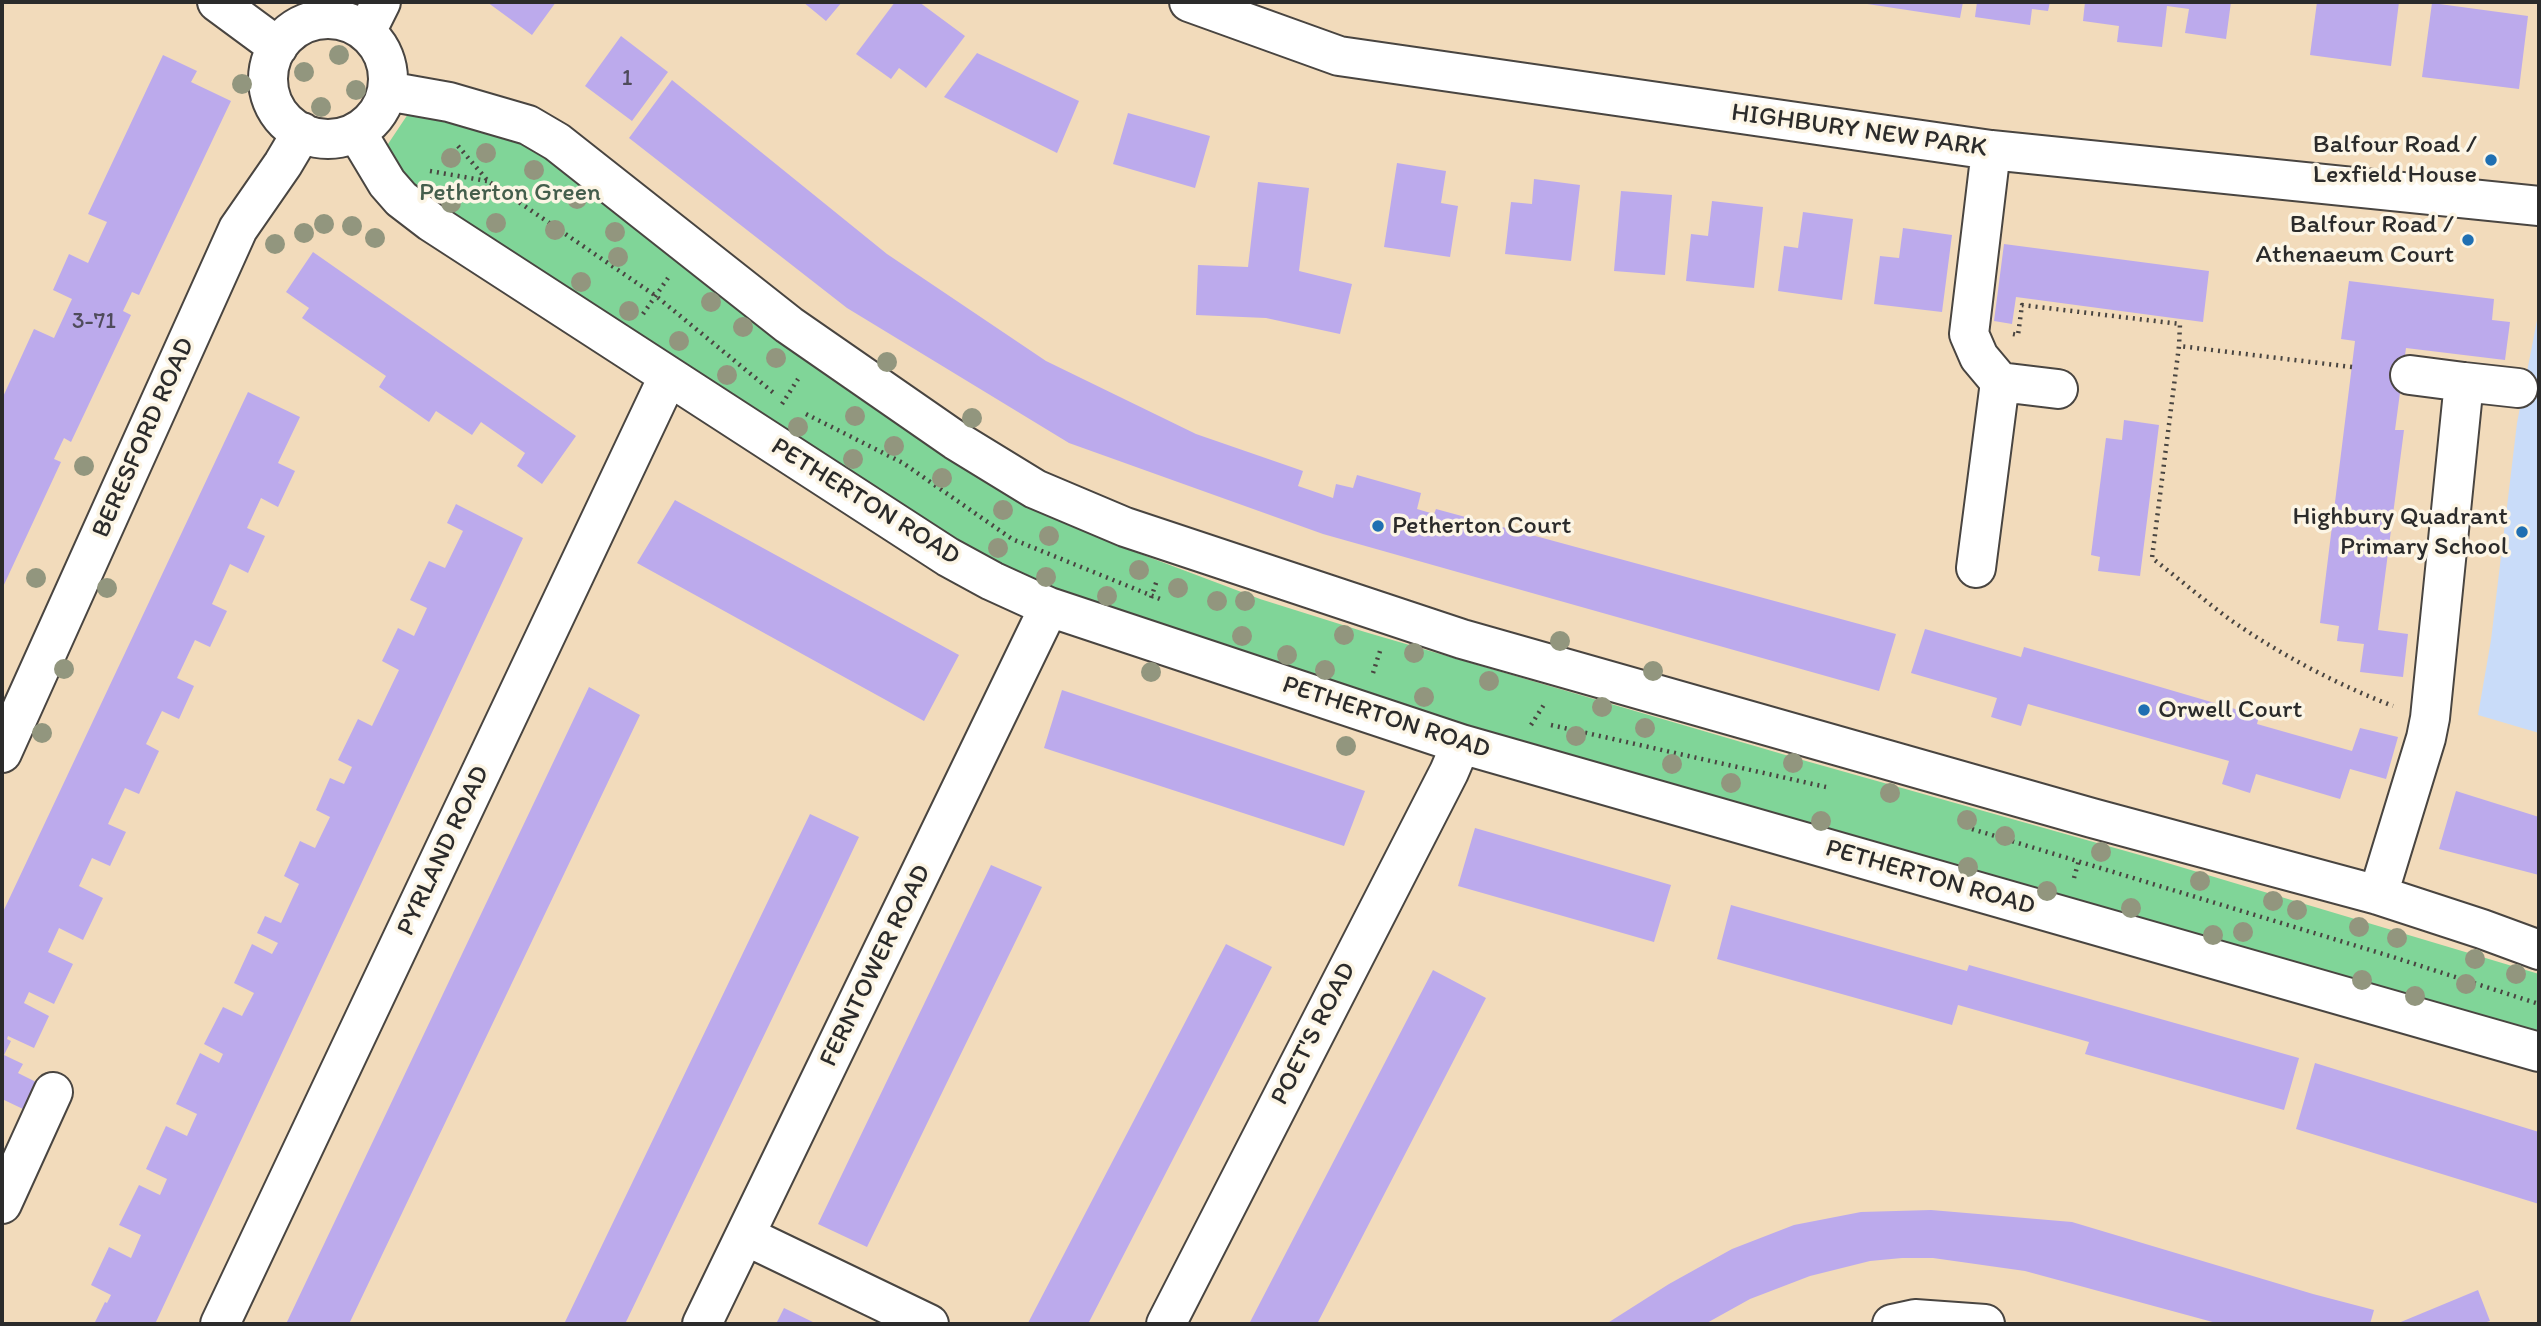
<!DOCTYPE html>
<style>
body{margin:0}
#map{position:relative;width:2541px;height:1326px;overflow:hidden;background:#f2dbbb;font-family:Itim,sans-serif}
canvas{display:block}
.frame{position:absolute;inset:0;border:4px solid #2b2b2b;pointer-events:none}
</style>
<div id="map">
<canvas width="2541" height="1326"></canvas>
<div class="frame"></div>
</div>
<script>
const c = document.querySelector('canvas').getContext('2d');
c.lineJoin = 'round';
function fillPath(path, color) { c.fillStyle = color; c.fill(path, 'evenodd'); }
function trace(path, color, width, dash) { c.strokeStyle = color; c.lineWidth = width; c.lineCap = dash ? 'butt' : 'round'; c.setLineDash(dash || []); c.stroke(path); }
function drawText(font, color, halo, rows, align = 'center') {
  c.font = font + ' Itim,sans-serif'; c.lineWidth = 7; c.setLineDash([]); c.textBaseline = 'middle'; c.strokeStyle = halo; c.fillStyle = color; for (const [text, x, y, turn = 0] of rows) {
    c.save(); c.translate(x, y); c.rotate((+turn || 0) * Math.PI / 180); c.textAlign = isNaN(turn) ? turn : align; if (halo) c.strokeText(text, 0, 0); c.fillText(text, 0, 0); c.restore();
  }
}
fillPath(new Path2D(`
 M 2539,310 L 2539,733 L 2478,715 L 2491,640 L 2517,423 Z`), '#c9dcf9');
fillPath(new Path2D(`
 M 408,114 L 442,116 L 524,137 L 814,363 L 909,432 L 994,487 L 1122,547 L 1260,599 L 1365,632 L 1806,761 L 2154,859 L 2539,974 L 2539,1042 L 1566,762 L 997,570 L 422,201 L 386,147 Z`), '#80d598');
fillPath(new Path2D(`
 M 487,2 L 556,2 L 532,35 Z
 M 803,2 L 842,2 L 826,21 Z
 M 895,2 L 919,2 L 965,36 L 926,88 L 899,68 L 891,79 L 856,54 Z
 M 1854,2 L 1963,2 L 1960,18 Z
 M 1977,2 L 2050,2 L 2048,11 L 2032,9 L 2030,25 L 1975,17 Z
 M 2085,2 L 2231,2 L 2226,39 L 2185,33 L 2189,9 L 2167,6 L 2162,47 L 2117,42 L 2119,26 L 2083,21 Z
 M 2317,2 L 2399,2 L 2391,66 L 2310,55 Z
 M 2432,3 L 2528,16 L 2519,89 L 2422,77 Z
 M 621,36 L 668,72 L 632,121 L 585,86 Z
 M 977,53 L 1079,101 L 1057,153 L 944,97 Z
 M 163,55 L 197,71 L 191,82 L 231,101 L 139,295 L 132,292 L 123,311 L 131,315 L 71,442 L 64,438 L 54,459 L 61,462 L 2,589 L 2,399 L 34,329 L 54,338 L 72,299 L 53,290 L 69,254 L 88,263 L 107,222 L 88,214 Z
 M 672,80 L 887,254 L 1046,361 L 1196,434 L 1303,471 L 1298,486 L 1333,498 L 1336,484 L 1353,488 L 1357,475 L 1421,493 L 1417,509 L 1434,514 L 1436,509 L 1896,634 L 1879,691 L 1323,534 L 1069,443 L 847,308 L 629,138 Z
 M 1128,113 L 1210,136 L 1195,188 L 1113,164 Z
 M 1397,163 L 1446,171 L 1441,203 L 1458,206 L 1450,257 L 1384,247 Z
 M 1534,179 L 1580,185 L 1571,261 L 1505,254 L 1511,202 L 1532,204 Z
 M 1258,182 L 1309,188 L 1299,271 L 1352,284 L 1340,334 L 1266,318 L 1196,315 L 1198,265 L 1248,267 Z
 M 1621,191 L 1672,195 L 1665,275 L 1614,271 Z
 M 1712,201 L 1763,207 L 1754,288 L 1686,281 L 1691,234 L 1708,236 Z
 M 1803,212 L 1853,219 L 1842,300 L 1778,291 L 1784,246 L 1798,248 Z
 M 1903,228 L 1952,235 L 1942,312 L 1874,304 L 1880,256 L 1899,258 Z
 M 2004,244 L 2209,271 L 2203,322 L 2016,297 L 2012,324 L 1994,321 Z
 M 313,252 L 576,436 L 542,484 L 517,466 L 525,453 L 481,422 L 472,435 L 436,411 L 429,422 L 379,387 L 386,376 L 302,318 L 309,308 L 286,292 Z
 M 2349,281 L 2494,299 L 2492,320 L 2510,322 L 2505,360 L 2406,348 L 2395,430 L 2404,430 L 2378,630 L 2408,634 L 2403,677 L 2360,672 L 2364,644 L 2337,641 L 2339,626 L 2320,623 L 2355,341 L 2341,339 Z
 M 248,392 L 300,417 L 278,463 L 295,471 L 278,507 L 261,498 L 247,528 L 265,536 L 248,573 L 230,564 L 212,604 L 227,611 L 210,647 L 195,640 L 177,678 L 194,686 L 179,719 L 162,711 L 146,744 L 159,751 L 139,794 L 125,788 L 108,824 L 126,832 L 110,866 L 92,858 L 79,886 L 103,898 L 83,940 L 59,928 L 48,952 L 73,964 L 54,1004 L 29,992 L 24,1003 L 49,1016 L 34,1048 L 8,1036 L 7,1039 L 11,1041 L 4,1055 L 23,1064 L 18,1073 L 36,1082 L 23,1109 L 2,1099 L 2,914 Z
 M 2124,420 L 2159,425 L 2140,576 L 2098,571 L 2100,557 L 2091,555 L 2106,438 L 2122,440 Z
 M 675,500 L 959,655 L 924,721 L 637,563 Z
 M 456,504 L 523,538 L 155,1324 L 94,1324 L 105,1302 L 107,1303 L 111,1295 L 91,1285 L 109,1247 L 131,1258 L 141,1235 L 119,1225 L 139,1185 L 160,1195 L 167,1179 L 146,1169 L 166,1126 L 187,1136 L 197,1114 L 176,1104 L 200,1053 L 219,1063 L 223,1054 L 204,1044 L 223,1007 L 242,1016 L 254,993 L 234,983 L 252,944 L 272,954 L 278,943 L 257,933 L 265,916 L 281,923 L 299,884 L 284,876 L 300,841 L 315,848 L 330,817 L 316,810 L 330,778 L 344,784 L 352,767 L 338,760 L 358,719 L 372,726 L 399,670 L 382,661 L 398,628 L 414,636 L 427,608 L 410,600 L 429,561 L 445,568 L 463,531 L 447,523 Z
 M 1925,629 L 2021,657 L 2024,647 L 2259,716 L 2257,724 L 2352,751 L 2360,728 L 2398,737 L 2386,779 L 2350,769 L 2340,799 L 2256,774 L 2250,793 L 2222,784 L 2229,761 L 2028,704 L 2021,726 L 1991,717 L 1997,698 L 1911,673 Z
 M 589,687 L 640,715 L 349,1324 L 286,1324 Z
 M 1062,690 L 1365,791 L 1344,846 L 1044,748 Z
 M 2456,791 L 2539,817 L 2539,875 L 2439,849 Z
 M 810,814 L 859,837 L 822,915 L 625,1324 L 564,1324 Z
 M 1475,828 L 1671,885 L 1654,942 L 1458,886 Z
 M 991,865 L 1042,887 L 867,1247 L 818,1224 Z
 M 1731,905 L 1967,971 L 1969,965 L 2299,1058 L 2284,1110 L 2085,1054 L 2089,1042 L 1958,1005 L 1952,1025 L 1717,959 Z
 M 1226,944 L 1272,967 L 1088,1324 L 1028,1323 Z
 M 1433,970 L 1486,998 L 1317,1324 L 1249,1324 Z
 M 2315,1063 L 2539,1132 L 2539,1204 L 2296,1129 Z
 M 1931,1210 L 2072,1222 L 2313,1294 L 2374,1310 L 2370,1324 L 2220,1324 L 2025,1271 L 1933,1258 L 1902,1258 L 1870,1261 L 1810,1276 L 1750,1299 L 1705,1324 L 1606,1324 L 1669,1284 L 1732,1249 L 1794,1225 L 1861,1212 Z
 M 2478,1290 L 2490,1321 L 2480,1324 L 2396,1324 Z
 M 784,1308 L 817,1324 L 776,1324 Z`), '#bcaaec');
const minor = new Path2D(`
 M 217,2 L 278,47
 M 1189,2 L 1339,56 L 1991,150 L 2539,206
 M268 79a60 60 0 1 1 120 0a60 60 0 1 1-120 0Z
 M 366,32 L 381,2
 M 387,91 L 449,102 L 528,125 L 557,142 L 789,325 L 955,440 L 1035,489 L 1125,527 L 1462,639 L 2092,818 L 2378,895 L 2482,929 L 2539,950
 M 357,133 L 387,183 L 401,199 L 431,222 L 948,557 L 992,581 L 1049,607 L 1461,744 L 2539,1052
 M 2410,375 L 2464,382
 M 2000,382 L 2058,389
 M 1976,568 L 2000,382 L 1979,357 L 1969,334 L 1991,150
 M 2,753 L 238,229 L 283,164 L 302,132
 M 2378,895 L 2426,738 L 2430,718 L 2464,382 L 2518,388
 M 2,1204 L 53,1092
 M 746,1236 L 929,1324
 M 220,1324 L 668,377
 M 702,1324 L 1049,607
 M 1166,1324 L 1449,772 L 1461,744
 M 1892,1324 L 1915,1319 L 1985,1324`);
trace(minor, '#494541', 42);
trace(new Path2D(`
 M 458,146 L 488,181 L 656,296 L 775,394
 M 430,171 L 487,181
 M 643,314 L 668,278
 M 2013,334 L 2018,335 L 2022,305 L 2180,324 L 2179,346
 M 2352,367 L 2179,346 L 2152,558 C 2179,579 2205,601 2232,621 C 2283,656 2336,684 2393,706
 M 782,404 L 798,379
 M 806,414 L 903,463 L 1012,539 L 1160,599
 M 1151,598 L 1157,580
 M 1373,673 L 1380,651
 M 1531,725 L 1545,703
 M 1551,725 L 1826,787
 M 1972,829 L 2393,957 L 2539,1004
 M 2074,878 L 2079,860`), '#494541', 4.5, [2, 5]);
trace(minor, '#fff', 38);
c.fillStyle = '#92967e';
for (const [x, y] of [
 [339,55],
 [304,72],
 [242,84],
 [356,90],
 [321,107],
 [486,153],
 [451,158],
 [534,170],
 [577,199],
 [451,203],
 [496,223],
 [324,224],
 [352,226],
 [555,230],
 [615,232],
 [304,233],
 [375,238],
 [275,244],
 [618,257],
 [581,282],
 [711,302],
 [629,311],
 [743,327],
 [679,341],
 [776,358],
 [887,362],
 [727,375],
 [855,416],
 [972,418],
 [798,427],
 [894,446],
 [853,459],
 [84,466],
 [942,478],
 [1003,510],
 [1049,536],
 [998,548],
 [1139,570],
 [1046,577],
 [36,578],
 [107,588],
 [1178,588],
 [1107,596],
 [1217,601],
 [1245,601],
 [1344,635],
 [1242,636],
 [1560,641],
 [1414,653],
 [1287,655],
 [64,669],
 [1325,670],
 [1653,671],
 [1151,672],
 [1489,681],
 [1424,697],
 [1602,707],
 [1645,728],
 [42,733],
 [1576,736],
 [1346,746],
 [1793,763],
 [1672,764],
 [1731,783],
 [1890,793],
 [1967,820],
 [1821,821],
 [2005,836],
 [2101,852],
 [1968,867],
 [2200,881],
 [2047,891],
 [2273,901],
 [2131,908],
 [2297,910],
 [2359,927],
 [2243,932],
 [2213,935],
 [2397,938],
 [2475,959],
 [2516,974],
 [2362,980],
 [2466,984],
 [2415,996]
]) { c.beginPath(); c.arc(x, y, 10, 0, 2 * Math.PI); c.fill(); }
for (const [x, y, r, color] of [
 [2491,160,7,"#1f6fb2"],
 [2468,240,7,"#1f6fb2"],
 [1378,526,7,"#1f6fb2"],
 [2522,532,7,"#1f6fb2"],
 [2144,710,7,"#1f6fb2"]
]) { const dot = new Path2D(); dot.arc(x, y, r, 0, 2 * Math.PI); c.fillStyle = color; c.fill(dot); trace(dot, '#fcf5e5', 2.5); }
drawText('23px', '#4f4b5b', null, [
 ["1",627,79],
 ["3-71",94,322]
]);
drawText('26px', '#2b2b2b', '#fcf5e5', [
 ["HIGHBURY NEW PARK",1859,131,8],
 ["BERESFORD ROAD",144,438,-66],
 ["PETHERTON ROAD",865,502,32],
 ["PETHERTON ROAD",1386,718,18],
 ["PYRLAND ROAD",444,851,-65],
 ["PETHERTON ROAD",1930,878,16],
 ["FERNTOWER ROAD",876,966,-64],
 ["POET'S ROAD",1314,1034,-63]
]);
drawText('26px', '#2b2b2b', '#fcf5e5', [
 ["Balfour Road /",2477,145],
 ["Lexfield House",2477,175],
 ["Balfour Road /",2454,225],
 ["Athenaeum Court",2454,255],
 ["Highbury Quadrant",2508,517],
 ["Primary School",2508,547],
 ["Petherton Court",1392,526,"left"],
 ["Orwell Court",2158,710,"left"]
], 'right');
drawText('26px', '#445e4c', '#fcf5e5', [
 ["Petherton Green",510,193]
]);
</script>
